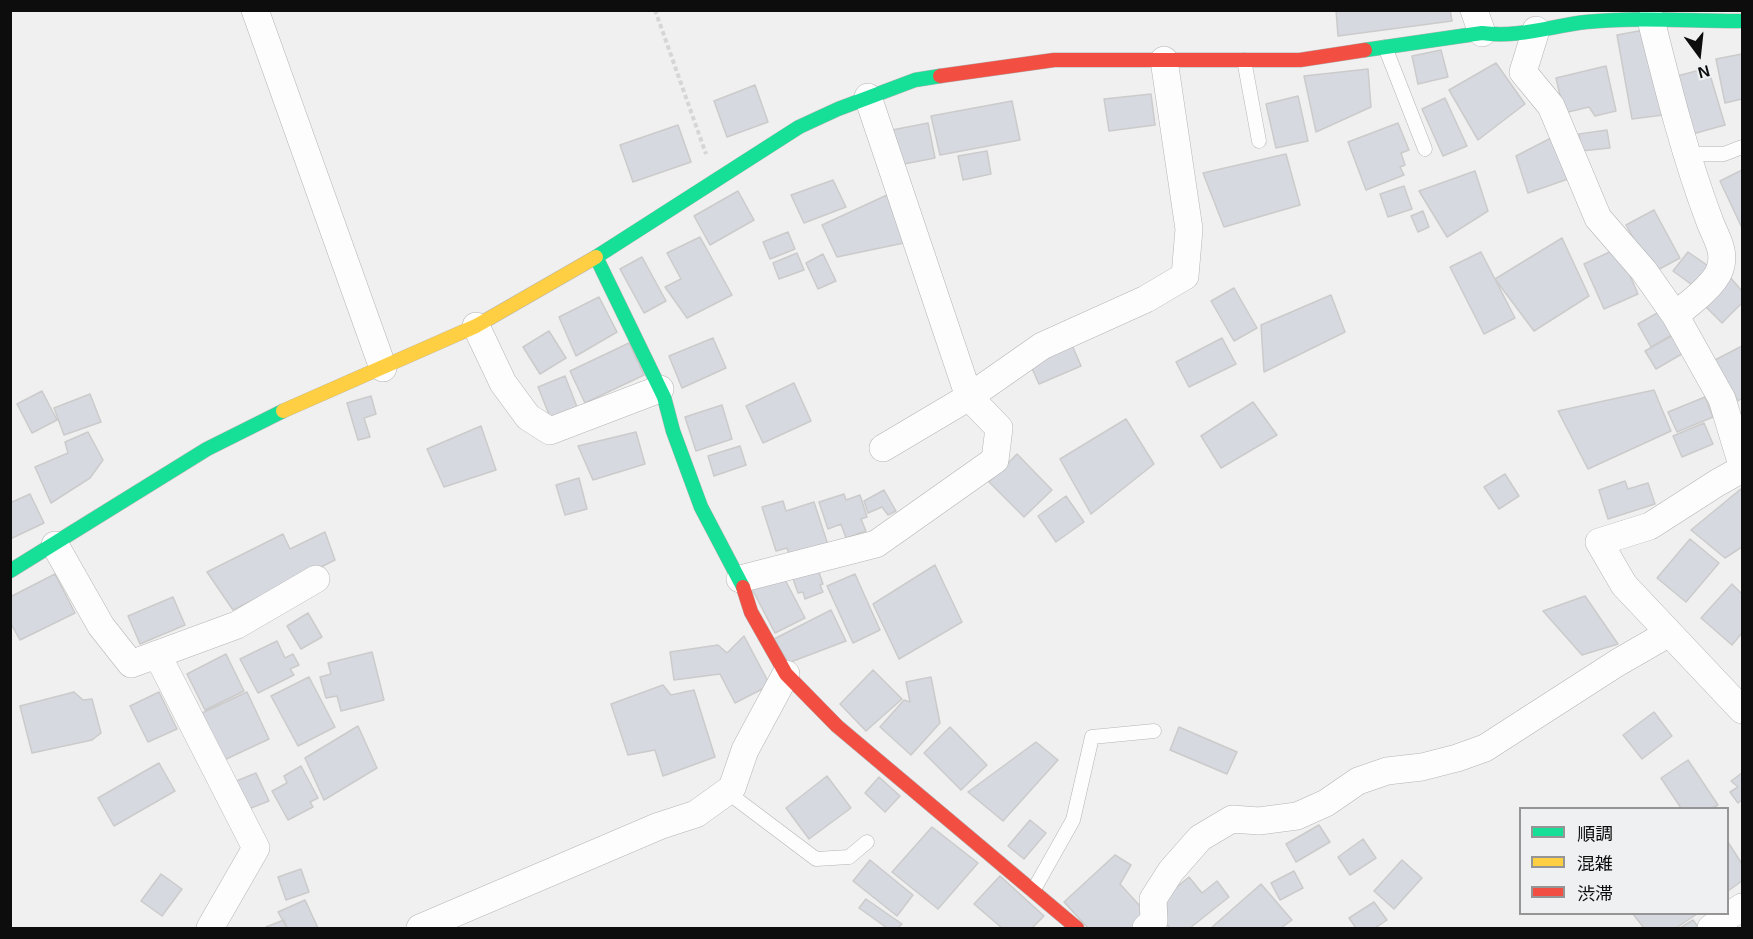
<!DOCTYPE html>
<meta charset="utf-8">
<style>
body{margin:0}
#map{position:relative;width:1753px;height:939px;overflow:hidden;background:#f0f0f0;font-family:Arial,"Noto Sans JP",sans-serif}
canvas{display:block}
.frame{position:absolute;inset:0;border:12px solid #0d0d0d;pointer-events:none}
.legend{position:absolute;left:1519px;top:807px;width:210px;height:108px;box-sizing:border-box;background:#eff0f1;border:2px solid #959596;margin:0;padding:8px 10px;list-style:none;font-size:18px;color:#0d0d0d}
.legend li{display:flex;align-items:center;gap:12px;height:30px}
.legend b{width:30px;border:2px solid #959596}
.north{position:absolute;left:1669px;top:24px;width:60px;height:60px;-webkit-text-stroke:4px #eff0f1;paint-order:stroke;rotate:165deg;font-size:16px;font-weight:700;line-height:24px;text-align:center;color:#0d0d0d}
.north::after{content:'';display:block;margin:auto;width:21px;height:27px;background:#0d0d0d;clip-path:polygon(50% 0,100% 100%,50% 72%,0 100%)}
</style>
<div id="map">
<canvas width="1753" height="939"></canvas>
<div class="frame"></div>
<ul class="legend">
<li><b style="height:8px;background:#16e098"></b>順調</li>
<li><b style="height:8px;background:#ffcf43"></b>混雑</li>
<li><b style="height:8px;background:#f24e42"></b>渋滞</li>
</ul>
<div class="north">N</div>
</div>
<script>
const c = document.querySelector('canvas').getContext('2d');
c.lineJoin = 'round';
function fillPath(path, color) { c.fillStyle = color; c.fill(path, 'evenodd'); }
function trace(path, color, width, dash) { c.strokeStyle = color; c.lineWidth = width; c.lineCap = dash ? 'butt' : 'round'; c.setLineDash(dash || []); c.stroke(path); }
const building = new Path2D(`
 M 1336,10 L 1450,10 L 1452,21 L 1338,36 Z
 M 1644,30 L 1663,115 L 1632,119 L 1617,35 Z
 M 1441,50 L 1448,77 L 1418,84 L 1412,56 Z
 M 1742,54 L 1742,99 L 1725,103 L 1716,59 Z
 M 1496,63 L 1525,104 L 1478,140 L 1449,90 Z
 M 1606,66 L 1616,111 L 1595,116 L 1589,107 L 1564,113 L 1556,78 Z
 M 1708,68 L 1725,125 L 1689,135 L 1673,77 Z
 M 1368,69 L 1371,107 L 1316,132 L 1304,76 Z
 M 755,85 L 768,122 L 727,137 L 714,101 Z
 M 1151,94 L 1155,125 L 1109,131 L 1104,99 Z
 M 1298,96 L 1308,141 L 1276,148 L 1266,104 Z
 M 1445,98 L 1467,146 L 1443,156 L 1422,109 Z
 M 1012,101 L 1020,140 L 940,155 L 931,116 Z
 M 928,123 L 935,158 L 899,165 L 892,130 Z
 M 1398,123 L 1409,150 L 1401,153 L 1405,165 L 1400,167 L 1404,175 L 1366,190 L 1348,142 Z
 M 678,125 L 691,162 L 633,182 L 620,145 Z
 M 1607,130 L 1610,148 L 1581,151 L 1579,134 Z
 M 1551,138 L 1571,178 L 1528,193 L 1516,156 Z
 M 987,151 L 991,174 L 963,180 L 958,156 Z
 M 1286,154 L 1300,205 L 1224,227 L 1203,173 Z
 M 1742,170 L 1742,228 L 1720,181 Z
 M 1475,171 L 1488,211 L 1447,237 L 1419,191 Z
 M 833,180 L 846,207 L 804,223 L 791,195 Z
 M 1404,186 L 1412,209 L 1388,217 L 1380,194 Z
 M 738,191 L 754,220 L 710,245 L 694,216 Z
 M 887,195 L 904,243 L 837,257 L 822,225 Z
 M 1654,210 L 1680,258 L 1652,273 L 1626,225 Z
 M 1423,211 L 1429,227 L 1418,232 L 1411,216 Z
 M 788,232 L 795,249 L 770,259 L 763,242 Z
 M 700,237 L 732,295 L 687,318 L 665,287 L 681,279 L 667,253 Z
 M 1562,238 L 1589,296 L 1534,331 L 1495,279 Z
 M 1618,248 L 1638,294 L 1604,309 L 1584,264 Z
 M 1481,252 L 1515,318 L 1484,334 L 1450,267 Z
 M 1688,252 L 1710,267 L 1695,287 L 1673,271 Z
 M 797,253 L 804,270 L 779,279 L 773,263 Z
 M 823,254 L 836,281 L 818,289 L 806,263 Z
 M 642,257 L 666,301 L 644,313 L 620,269 Z
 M 1729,276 L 1742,291 L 1742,303 L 1722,323 L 1702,303 Z
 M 1234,288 L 1257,328 L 1234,341 L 1211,301 Z
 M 1331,295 L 1345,332 L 1264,372 L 1261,325 Z
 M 599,297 L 617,332 L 576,356 L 559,317 Z
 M 1664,309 L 1677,332 L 1651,347 L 1638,324 Z
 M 549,331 L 566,358 L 540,374 L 523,347 Z
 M 1677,333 L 1687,351 L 1656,369 L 1645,351 Z
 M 713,338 L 726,368 L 682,388 L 669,356 Z
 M 1222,338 L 1236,364 L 1189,387 L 1176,362 Z
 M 629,343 L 644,375 L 585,403 L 570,371 Z
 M 1072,345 L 1081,366 L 1039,384 L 1030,364 Z
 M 1742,346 L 1742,398 L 1738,401 L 1715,360 Z
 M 565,376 L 577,407 L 550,417 L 538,387 Z
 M 794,383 L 811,421 L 763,443 L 746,406 Z
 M 1654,390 L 1671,431 L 1588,469 L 1558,411 Z
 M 42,391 L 57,420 L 32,433 L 17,404 Z
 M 90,394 L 101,422 L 64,435 L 54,408 Z
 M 371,396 L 376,414 L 364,418 L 370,437 L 358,440 L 347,403 Z
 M 1705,397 L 1713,417 L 1677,432 L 1668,412 Z
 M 1253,402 L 1277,435 L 1221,468 L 1201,436 Z
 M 722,405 L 732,439 L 696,451 L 685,417 Z
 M 1126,419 L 1154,464 L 1091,514 L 1060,459 Z
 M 1704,423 L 1713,444 L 1682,457 L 1673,436 Z
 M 481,426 L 496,470 L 444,487 L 427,449 Z
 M 88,432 L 103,460 L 90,478 L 51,503 L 35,467 L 68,453 L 65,442 Z
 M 636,432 L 645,464 L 593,480 L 578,446 Z
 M 740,446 L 746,465 L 714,476 L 708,456 Z
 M 1017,454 L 1052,490 L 1024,517 L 989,482 Z
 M 1505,474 L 1519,496 L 1499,509 L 1484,487 Z
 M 579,478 L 587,509 L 565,515 L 556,485 Z
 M 1625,481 L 1628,489 L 1648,483 L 1655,504 L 1608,519 L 1599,490 Z
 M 1742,488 L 1742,547 L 1725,558 L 1691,530 Z
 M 884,490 L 896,511 L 888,515 L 882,507 L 868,513 L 864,501 Z
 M 30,494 L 44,523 L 10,539 L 10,503 Z
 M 844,494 L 846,500 L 860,495 L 867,517 L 861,519 L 866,531 L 846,538 L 841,524 L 828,529 L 819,502 Z
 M 1066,496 L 1084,522 L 1056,542 L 1038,516 Z
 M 783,501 L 786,511 L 814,502 L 828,545 L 790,557 L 787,548 L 776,551 L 762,507 Z
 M 325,532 L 335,560 L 233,610 L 207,572 L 283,534 L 290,549 Z
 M 1690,539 L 1719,563 L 1686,602 L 1657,578 Z
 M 816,564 L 823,584 L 820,585 L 823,592 L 805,599 L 803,592 L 798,593 L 791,573 Z
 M 935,565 L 962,622 L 899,659 L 873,604 Z
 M 55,574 L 75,613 L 20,640 L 10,622 L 10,597 Z
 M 782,574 L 805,618 L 775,633 L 752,589 Z
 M 855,574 L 880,630 L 853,643 L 827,586 Z
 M 1732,584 L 1742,594 L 1742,633 L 1732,645 L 1701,618 Z
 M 1585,596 L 1618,644 L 1582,655 L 1543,611 Z
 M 173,597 L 185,625 L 140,644 L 128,616 Z
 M 831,610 L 846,641 L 788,663 L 774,639 Z
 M 308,613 L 322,637 L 301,649 L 287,626 Z
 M 744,636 L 770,685 L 735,703 L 720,674 L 674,680 L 670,652 L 718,645 L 727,653 Z
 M 277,641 L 285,658 L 293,654 L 299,665 L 290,669 L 294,675 L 258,693 L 240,659 Z
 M 372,652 L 384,700 L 341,711 L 337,696 L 326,698 L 320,677 L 331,674 L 328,663 Z
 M 226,654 L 244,691 L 205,710 L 187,674 Z
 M 873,670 L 902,699 L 866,731 L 840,704 Z
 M 309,677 L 335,727 L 298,746 L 271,696 Z
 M 931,677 L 940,723 L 911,755 L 880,727 L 904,700 L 910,702 L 906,682 Z
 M 663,685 L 671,695 L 694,690 L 715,757 L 663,776 L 655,750 L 628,755 L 611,704 Z
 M 74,692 L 83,700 L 92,699 L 101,733 L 92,740 L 32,753 L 20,706 Z
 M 159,692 L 177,729 L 148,742 L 130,706 Z
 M 247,692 L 269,739 L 222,761 L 200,714 Z
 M 1654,712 L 1672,736 L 1642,759 L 1623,735 Z
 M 358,726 L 377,768 L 324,800 L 305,758 Z
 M 950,727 L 987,765 L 961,790 L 924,753 Z
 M 1179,727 L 1237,752 L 1227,774 L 1170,750 Z
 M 1036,742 L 1058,760 L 1003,821 L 968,792 Z
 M 1688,760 L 1718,805 L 1712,808 L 1681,808 L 1661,778 Z
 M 159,763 L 175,791 L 114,826 L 98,798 Z
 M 301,766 L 318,798 L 310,802 L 313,807 L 288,820 L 272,791 L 287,783 L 284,776 Z
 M 256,773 L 269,801 L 246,810 L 234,782 Z
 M 1742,773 L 1742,800 L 1738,803 L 1730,792 L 1738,787 L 1731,781 Z
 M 827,776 L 851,808 L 809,839 L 786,808 Z
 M 879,777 L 900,796 L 885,812 L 865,793 Z
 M 1030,820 L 1046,833 L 1024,859 L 1008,846 Z
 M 1319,825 L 1330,842 L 1296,862 L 1286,844 Z
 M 932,827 L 978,863 L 938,909 L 892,872 Z
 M 1363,839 L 1376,858 L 1350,875 L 1338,857 Z
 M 1728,842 L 1742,864 L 1742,881 L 1728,891 Z
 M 1115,855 L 1131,865 L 1120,884 L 1149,916 L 1135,928 L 1088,928 L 1064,902 Z
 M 870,860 L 913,895 L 897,916 L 853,881 Z
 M 1402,860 L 1422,878 L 1394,909 L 1374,891 Z
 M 301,869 L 309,892 L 286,900 L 278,877 Z
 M 1294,871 L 1303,888 L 1280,900 L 1271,883 Z
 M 161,874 L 182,889 L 162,916 L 141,901 Z
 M 1000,876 L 1044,916 L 1032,928 L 1002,928 L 974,904 Z
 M 1189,877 L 1202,893 L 1217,881 L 1229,897 L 1190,928 L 1170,928 L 1165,922 L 1157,903 Z
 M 1261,884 L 1292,920 L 1281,928 L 1211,928 Z
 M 866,899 L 902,924 L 898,928 L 887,928 L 859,908 Z
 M 305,900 L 318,928 L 287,928 L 278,912 Z
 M 1374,902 L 1387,920 L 1375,928 L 1356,928 L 1349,918 Z
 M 1633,914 L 1697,914 L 1676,928 L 1644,928 Z
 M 284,920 L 287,928 L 267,928 L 266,927 Z
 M 1693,920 L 1699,928 L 1680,928 Z`);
fillPath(building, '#d7d9e0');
trace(building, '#cbcbcb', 1.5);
const lane = new Path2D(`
 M 1385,47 L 1425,149
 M 1244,60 L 1259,141
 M 1687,154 L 1724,154 L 1742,147
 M 727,792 L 816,859 L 849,857 L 867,842
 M 1033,891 L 1073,820 L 1092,737 L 1154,731`);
const street = new Path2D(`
 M 255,10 L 383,368
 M 1474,10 L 1482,33
 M 1651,20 C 1668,88 1685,156 1710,222 C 1716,238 1726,251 1720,269 C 1715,285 1688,305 1675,315 L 1722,399 L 1742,465
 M 1536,30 L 1523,72 L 1551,106 L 1598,218 L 1644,271 L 1675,315
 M 868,97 L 969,397 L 1042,346 L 1146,299 L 1185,276 L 1189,229 L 1164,60
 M 476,326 L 503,383 L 528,417 L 550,431 L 660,389
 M 1742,469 L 1717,483 L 1650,526 L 1599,542 L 1624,585 L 1742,710
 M 55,545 L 101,626 L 131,664 L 237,625 L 316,579
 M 740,579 L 876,544 L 995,460 L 999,428 L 969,397 L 883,448
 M 157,654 L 256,848 L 210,928
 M 420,928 L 659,826 L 696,814 L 732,788 L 745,750 L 786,674
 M 1146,928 L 1154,921 L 1153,899 L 1171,871 L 1200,838 L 1232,819 L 1259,821 L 1297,816 L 1326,803 L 1358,781 L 1387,771 L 1422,767 L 1457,758 L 1485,748 L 1617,663 L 1669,633
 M 1711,928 L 1742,907`);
const fast = new Path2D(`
 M 1365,50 L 1482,33 C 1518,38 1551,26 1586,22 C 1638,17 1690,21 1742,21
 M 596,257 L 664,397 L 673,431 L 701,507 L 743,587
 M 596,257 L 799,127 L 838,109 L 915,80 L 940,76
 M 10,571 L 207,449 L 283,411`);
const slow = new Path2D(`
 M 283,411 L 476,326 L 596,257`);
const jam = new Path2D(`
 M 940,76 L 1054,60 L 1300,60 L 1365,50
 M 743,587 L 751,612 L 786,674 L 837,726 L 1077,928`);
trace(lane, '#b4b4b4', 15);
trace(street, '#b4b4b4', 28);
trace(fast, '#b4b4b4', 15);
trace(slow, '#b4b4b4', 15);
trace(jam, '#b4b4b4', 15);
trace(new Path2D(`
 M 655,10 L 706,154`), '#d6d6d6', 4, [4.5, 3]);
trace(lane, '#fdfdfd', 14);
trace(street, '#fdfdfd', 27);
trace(fast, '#16e098', 14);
trace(slow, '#ffcf43', 14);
trace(jam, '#f24e42', 14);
</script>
